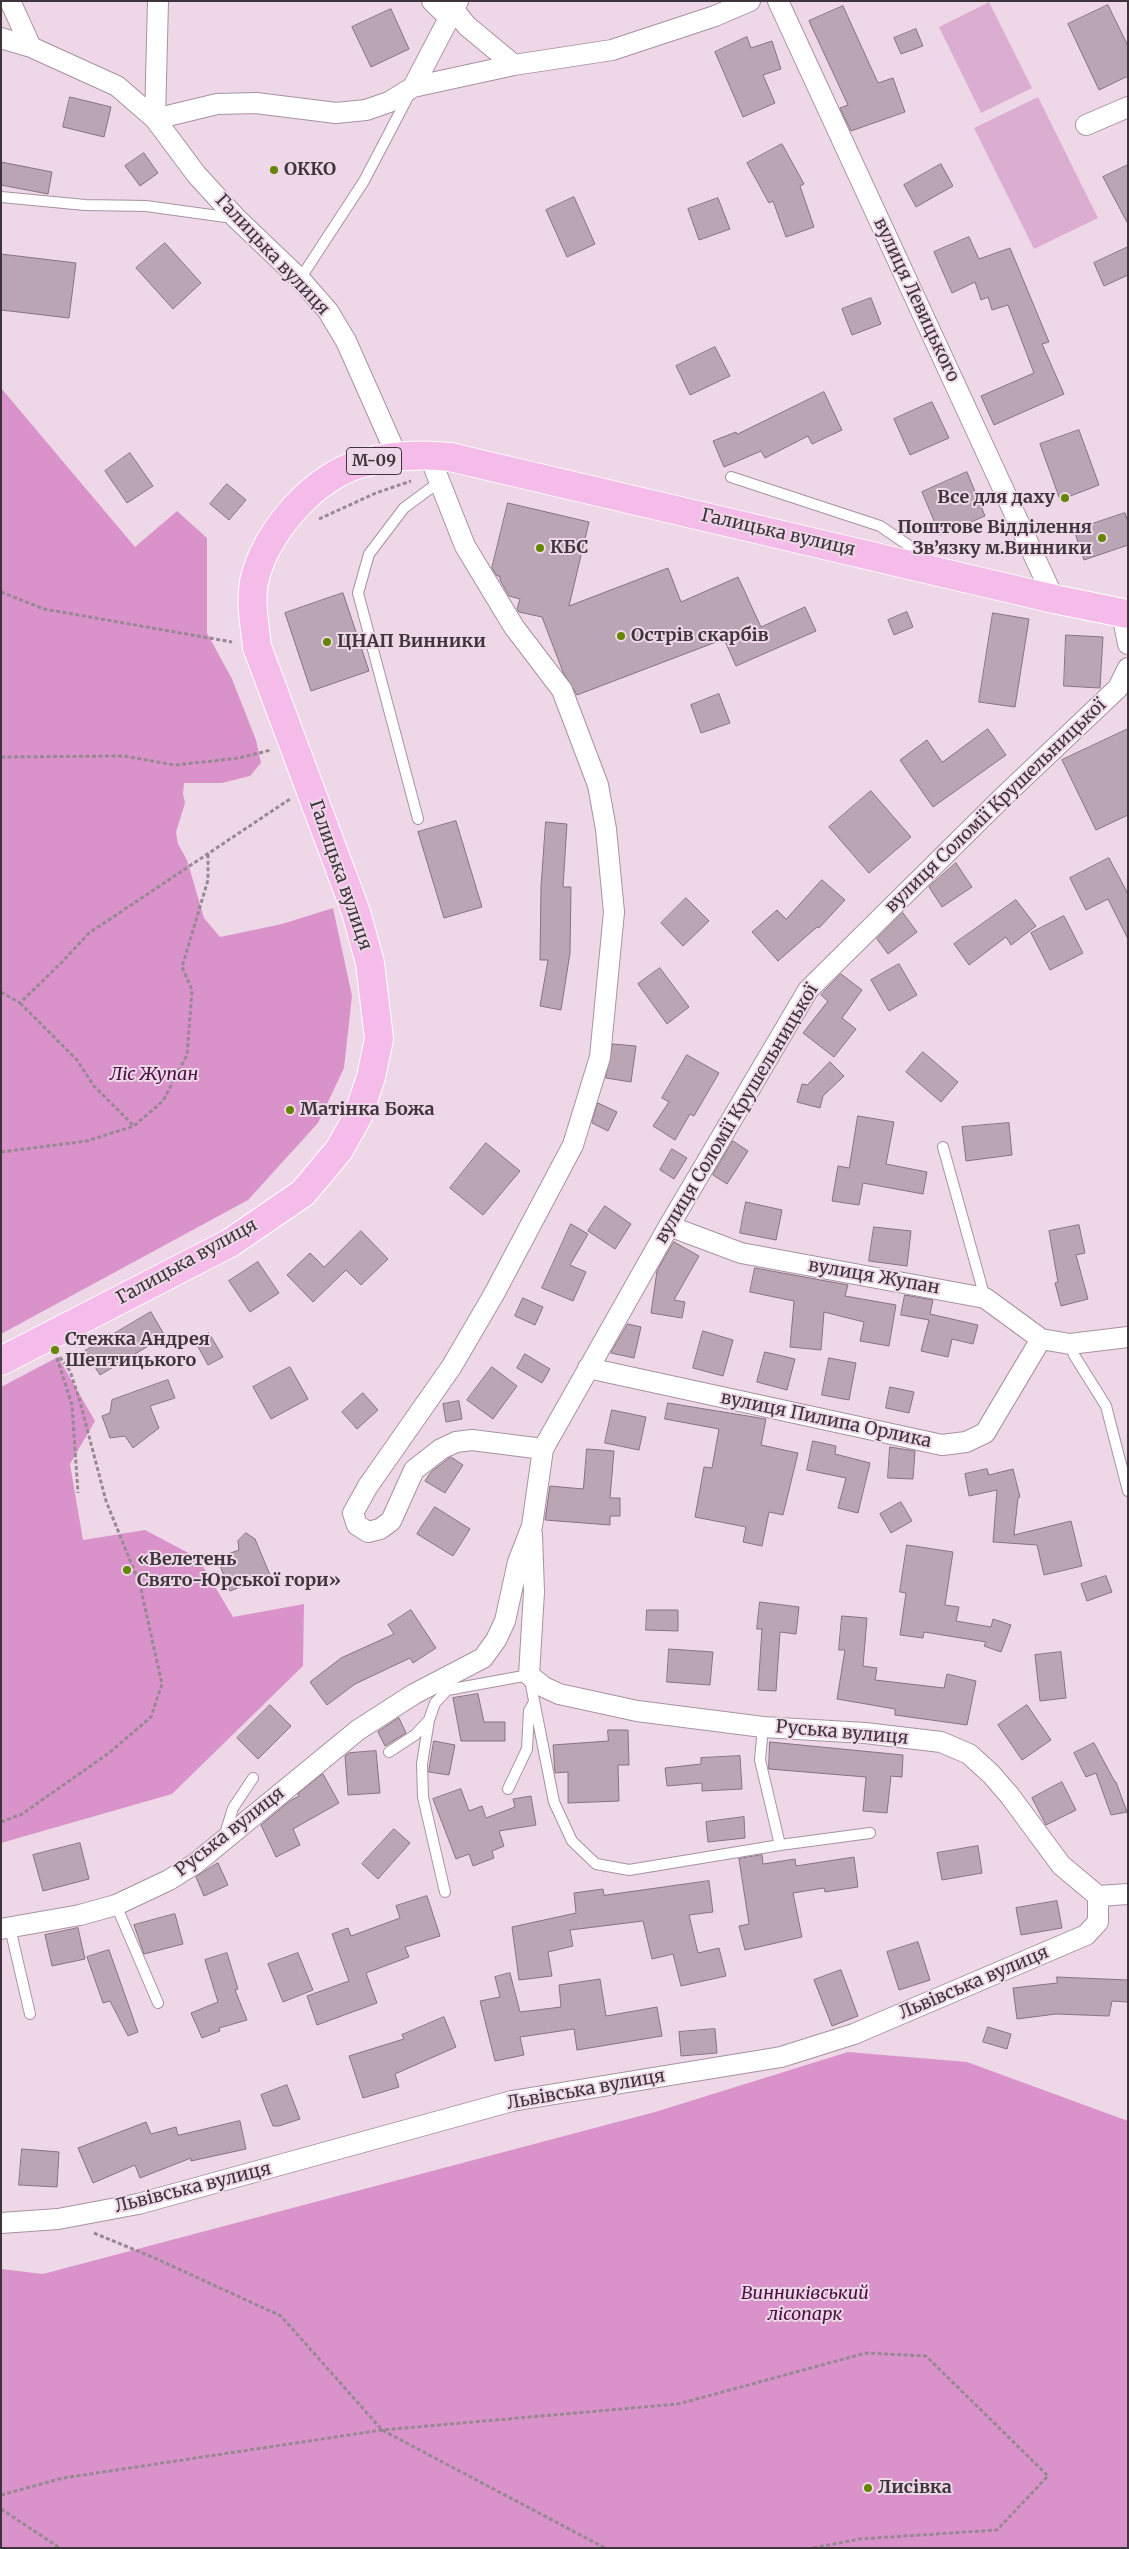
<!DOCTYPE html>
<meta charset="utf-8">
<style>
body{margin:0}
#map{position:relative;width:1129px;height:2549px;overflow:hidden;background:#eed8e8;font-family:Merriweather,serif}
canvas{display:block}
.frame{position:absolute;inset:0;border:2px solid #3e353c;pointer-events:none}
</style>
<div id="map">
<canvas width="1129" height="2549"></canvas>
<div class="frame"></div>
</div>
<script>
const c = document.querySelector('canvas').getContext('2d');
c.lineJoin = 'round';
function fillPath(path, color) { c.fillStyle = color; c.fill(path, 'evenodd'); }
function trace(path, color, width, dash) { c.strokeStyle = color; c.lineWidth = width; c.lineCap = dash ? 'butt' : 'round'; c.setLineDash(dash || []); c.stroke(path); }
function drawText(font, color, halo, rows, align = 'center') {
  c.font = font + ' Merriweather,serif'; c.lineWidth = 4; c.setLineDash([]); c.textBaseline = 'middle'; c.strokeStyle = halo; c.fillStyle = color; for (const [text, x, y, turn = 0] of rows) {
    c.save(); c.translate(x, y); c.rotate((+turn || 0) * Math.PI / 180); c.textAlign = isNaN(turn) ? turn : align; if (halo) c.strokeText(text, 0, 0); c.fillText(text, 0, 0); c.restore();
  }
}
fillPath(new Path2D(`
 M 989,2 L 1032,88 L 981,113 L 939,27 Z
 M 1038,97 L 1098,218 L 1034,249 L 974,128 Z`), '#dbadd0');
fillPath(new Path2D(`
 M 1,388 L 135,547 L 177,511 L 207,538 L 207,633 L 232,679 L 256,740 L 261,763 L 250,776 L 222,783 L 184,783 L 183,794 L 185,803 L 176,832 L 178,844 L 187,860 L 204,918 L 220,937 L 282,924 L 333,908 L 352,996 L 344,1068 L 318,1123 L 248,1200 L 1,1334 Z
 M 58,1357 L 95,1421 L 70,1464 L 83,1540 L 145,1530 L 198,1558 L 233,1617 L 304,1604 L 303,1666 L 172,1794 L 1,1843 L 1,1387 Z
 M 848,2052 L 967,2062 L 1128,2121 L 1128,2548 L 1,2548 L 1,2269 L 43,2274 L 655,2112 Z`), '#da93ca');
const building = new Path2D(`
 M 1108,5 L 1128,46 L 1128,76 L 1099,90 L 1068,24 Z
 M 843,6 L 878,83 L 893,78 L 905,112 L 851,131 L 840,108 L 848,105 L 809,21 Z
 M 391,9 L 409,49 L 371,67 L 352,27 Z
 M 916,29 L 923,46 L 901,54 L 894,38 Z
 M 747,37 L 751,48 L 772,41 L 781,69 L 763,75 L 775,103 L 743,117 L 715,52 Z
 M 70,97 L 111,107 L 104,137 L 63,127 Z
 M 782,144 L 804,184 L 800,186 L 814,227 L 786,237 L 773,201 L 769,203 L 747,163 Z
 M 144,153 L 158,173 L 140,186 L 125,166 Z
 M 1,162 L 52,172 L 48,194 L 1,185 Z
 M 941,164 L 953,186 L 916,207 L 904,185 Z
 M 1128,165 L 1128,224 L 1103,177 Z
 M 574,197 L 595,244 L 567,257 L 546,210 Z
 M 718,198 L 730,229 L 699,240 L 688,209 Z
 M 969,237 L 979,259 L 1010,248 L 1049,342 L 1042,344 L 1064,394 L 994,425 L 981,396 L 1034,373 L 1008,305 L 992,310 L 988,297 L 981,300 L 975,282 L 952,293 L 934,252 Z
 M 165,243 L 201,283 L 173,309 L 136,268 Z
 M 1128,247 L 1128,275 L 1104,286 L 1094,263 Z
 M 1,254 L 76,263 L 69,318 L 1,310 Z
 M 871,298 L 881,324 L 852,335 L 842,309 Z
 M 715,347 L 730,376 L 690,395 L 676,366 Z
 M 824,392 L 842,430 L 812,444 L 808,436 L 765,458 L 761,451 L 724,467 L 713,441 L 736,432 L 737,434 Z
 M 932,402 L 949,438 L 910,455 L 894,419 Z
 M 1079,430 L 1099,485 L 1060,500 L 1040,444 Z
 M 130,453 L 153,486 L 127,503 L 105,471 Z
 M 967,472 L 985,516 L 940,535 L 922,492 Z
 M 227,484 L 246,500 L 229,520 L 210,504 Z
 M 508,503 L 589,522 L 569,606 L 668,568 L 681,602 L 738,577 L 761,627 L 805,607 L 816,631 L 736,666 L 724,639 L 577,695 L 563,672 L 542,617 L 519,612 L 517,609 L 520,599 L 509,596 L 500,580 L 500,576 L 497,576 L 492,568 Z
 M 1125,513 L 1128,522 L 1128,545 L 1084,560 L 1074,530 Z
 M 343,593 L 369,671 L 311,691 L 285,613 Z
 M 907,612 L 913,627 L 894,635 L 888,620 Z
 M 993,613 L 1029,619 L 1015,707 L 979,702 Z
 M 1066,635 L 1103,637 L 1100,688 L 1064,686 Z
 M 719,694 L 730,723 L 701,733 L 691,705 Z
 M 988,729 L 1006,755 L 933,807 L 900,760 L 927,740 L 942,762 Z
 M 1128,729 L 1128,815 L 1096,830 L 1062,760 Z
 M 871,791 L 911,837 L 869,873 L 829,827 Z
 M 456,821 L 482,907 L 444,918 L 418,832 Z
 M 546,822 L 567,824 L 563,887 L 571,887 L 570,953 L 561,1010 L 540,1006 L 548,960 L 540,960 L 541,887 Z
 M 1109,858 L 1128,894 L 1128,939 L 1108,899 L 1086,910 L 1070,878 Z
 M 956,863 L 972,887 L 942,907 L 929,887 Z
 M 822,880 L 845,900 L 819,928 L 817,927 L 778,961 L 752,932 L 777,910 L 786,919 Z
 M 686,898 L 709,921 L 683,946 L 661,923 Z
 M 1016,900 L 1036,926 L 1011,945 L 1006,937 L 969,965 L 954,944 Z
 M 903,913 L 917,932 L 888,954 L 877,939 Z
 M 1064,916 L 1083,953 L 1050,970 L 1031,933 Z
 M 899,964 L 917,995 L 889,1011 L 871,980 Z
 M 660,968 L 689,1007 L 667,1024 L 638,984 Z
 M 841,974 L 862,990 L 842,1018 L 856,1029 L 834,1057 L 803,1033 L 828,1001 L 821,995 Z
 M 613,1044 L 636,1046 L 631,1082 L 606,1078 Z
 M 923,1052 L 958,1082 L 941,1102 L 906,1072 Z
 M 687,1055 L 719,1073 L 694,1116 L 690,1114 L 675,1140 L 653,1126 L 669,1102 L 662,1098 Z
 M 830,1062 L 844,1076 L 823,1096 L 820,1108 L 797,1102 L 802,1084 L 807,1085 Z
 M 598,1103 L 617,1112 L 608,1131 L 592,1123 Z
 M 858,1116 L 894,1122 L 886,1164 L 927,1172 L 923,1194 L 863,1183 L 859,1205 L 832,1201 L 838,1166 L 849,1168 Z
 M 1009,1123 L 1012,1155 L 966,1161 L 962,1127 Z
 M 733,1141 L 748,1151 L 727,1184 L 713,1175 Z
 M 486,1143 L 520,1171 L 483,1215 L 450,1188 Z
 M 672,1149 L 687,1158 L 674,1179 L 660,1170 Z
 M 746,1202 L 782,1210 L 776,1240 L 740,1233 Z
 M 605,1206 L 631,1224 L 615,1249 L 588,1231 Z
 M 571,1224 L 588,1234 L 570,1265 L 586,1272 L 573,1301 L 542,1288 Z
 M 1079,1225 L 1085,1253 L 1076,1255 L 1088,1299 L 1061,1306 L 1055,1283 L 1058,1282 L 1049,1231 Z
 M 874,1227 L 911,1231 L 907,1266 L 869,1261 Z
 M 361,1231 L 388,1259 L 361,1285 L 346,1270 L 313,1302 L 287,1275 L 310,1253 L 324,1267 Z
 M 674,1242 L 699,1256 L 674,1300 L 685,1302 L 682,1318 L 651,1313 L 657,1271 Z
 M 258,1262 L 279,1293 L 250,1312 L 229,1281 Z
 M 755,1268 L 848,1285 L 845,1296 L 896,1305 L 889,1346 L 860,1341 L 864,1322 L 824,1312 L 821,1350 L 790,1347 L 794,1301 L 750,1292 Z
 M 905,1295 L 933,1300 L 930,1314 L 978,1325 L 973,1344 L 952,1339 L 948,1357 L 921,1351 L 929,1320 L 901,1315 Z
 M 523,1298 L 543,1307 L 535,1325 L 515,1316 Z
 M 151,1312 L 165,1336 L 100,1375 L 85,1351 Z
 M 628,1324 L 641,1327 L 634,1358 L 611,1353 Z
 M 703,1331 L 733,1340 L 723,1376 L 693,1368 Z
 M 209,1333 L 223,1357 L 208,1365 L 195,1341 Z
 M 765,1352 L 795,1359 L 787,1390 L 757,1382 Z
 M 525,1354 L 550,1369 L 542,1383 L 517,1368 Z
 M 829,1358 L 856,1363 L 849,1400 L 822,1395 Z
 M 290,1367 L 308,1399 L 271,1419 L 253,1387 Z
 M 492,1367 L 517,1386 L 493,1419 L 467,1400 Z
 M 168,1380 L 175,1398 L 150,1406 L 159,1428 L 133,1448 L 125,1436 L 110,1438 L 102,1416 L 110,1413 L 112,1400 Z
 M 890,1387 L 914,1392 L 909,1413 L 886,1408 Z
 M 363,1393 L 378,1410 L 357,1429 L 342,1412 Z
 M 459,1401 L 462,1419 L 446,1422 L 443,1404 Z
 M 668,1403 L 766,1419 L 761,1445 L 798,1453 L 783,1515 L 769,1512 L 762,1546 L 743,1542 L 746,1527 L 695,1517 L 704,1467 L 712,1468 L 719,1429 L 665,1419 Z
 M 612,1410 L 646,1417 L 639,1450 L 605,1443 Z
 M 813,1441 L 836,1446 L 835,1454 L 870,1463 L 858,1513 L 838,1508 L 846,1478 L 807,1470 Z
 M 890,1447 L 915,1451 L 913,1479 L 888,1478 Z
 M 587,1449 L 614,1451 L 610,1498 L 620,1498 L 620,1516 L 610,1516 L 610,1525 L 545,1520 L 550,1486 L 583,1489 Z
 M 451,1457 L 463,1465 L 445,1493 L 425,1481 L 431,1472 Z
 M 987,1469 L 989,1475 L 1013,1469 L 1020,1497 L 1018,1498 L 1014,1535 L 1071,1521 L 1082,1566 L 1044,1575 L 1037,1545 L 993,1542 L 997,1490 L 969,1496 L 965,1474 Z
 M 901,1502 L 912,1521 L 891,1533 L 880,1514 Z
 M 435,1507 L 470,1529 L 453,1556 L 417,1534 Z
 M 246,1533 L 255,1539 L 270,1575 L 230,1591 L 217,1558 L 239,1550 L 238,1541 Z
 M 907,1545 L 953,1552 L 945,1605 L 959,1607 L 956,1621 L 991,1627 L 993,1619 L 1011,1625 L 1001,1652 L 984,1646 L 986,1642 L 924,1632 L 923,1638 L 900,1635 L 906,1593 L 900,1592 Z
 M 1106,1576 L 1112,1592 L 1087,1601 L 1081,1584 Z
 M 760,1602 L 799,1607 L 796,1634 L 780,1632 L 776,1691 L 758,1690 L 762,1629 L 757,1629 Z
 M 411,1610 L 436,1648 L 413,1663 L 410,1658 L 355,1684 L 327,1705 L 310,1682 L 341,1658 L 394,1634 L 388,1625 Z
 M 647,1610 L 678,1610 L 678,1631 L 646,1630 Z
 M 842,1616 L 867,1618 L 863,1666 L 877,1668 L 875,1680 L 944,1688 L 947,1674 L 976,1681 L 967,1725 L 895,1715 L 895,1709 L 837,1699 L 845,1650 L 839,1650 Z
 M 669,1649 L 713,1652 L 710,1685 L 667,1682 Z
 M 1061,1652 L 1066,1698 L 1040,1701 L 1035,1655 Z
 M 478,1694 L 484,1722 L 505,1722 L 505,1741 L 461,1741 L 453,1698 Z
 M 270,1705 L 291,1726 L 258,1759 L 237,1738 Z
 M 1027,1705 L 1051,1740 L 1022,1760 L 998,1725 Z
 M 399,1718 L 406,1733 L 385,1746 L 378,1732 Z
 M 608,1730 L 628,1730 L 629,1765 L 618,1765 L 619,1801 L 568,1803 L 568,1772 L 555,1773 L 553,1745 L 608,1741 Z
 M 434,1741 L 455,1745 L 449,1775 L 429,1772 Z
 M 770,1742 L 903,1755 L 902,1777 L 891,1776 L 887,1813 L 863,1811 L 866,1777 L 769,1769 Z
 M 1094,1743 L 1115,1782 L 1116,1782 L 1127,1812 L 1111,1815 L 1096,1773 L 1086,1777 L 1074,1753 Z
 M 376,1751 L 380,1793 L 348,1795 L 345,1756 L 349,1753 Z
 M 740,1756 L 742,1789 L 702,1791 L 702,1783 L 667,1786 L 665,1768 L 701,1764 L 701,1758 Z
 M 323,1774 L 339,1803 L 293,1829 L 300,1845 L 276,1857 L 261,1825 L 290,1801 L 299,1796 L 298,1794 Z
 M 1062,1782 L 1076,1810 L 1046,1825 L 1032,1798 Z
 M 461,1789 L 469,1811 L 482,1806 L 486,1818 L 515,1807 L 513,1799 L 531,1796 L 536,1825 L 499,1831 L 504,1846 L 492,1851 L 494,1858 L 473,1866 L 469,1854 L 456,1859 L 433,1799 Z
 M 744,1817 L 745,1838 L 708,1842 L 706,1822 Z
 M 394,1829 L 410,1843 L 378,1879 L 362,1864 Z
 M 80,1843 L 89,1879 L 43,1891 L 33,1855 Z
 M 978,1846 L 982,1873 L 942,1880 L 937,1853 Z
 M 762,1855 L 763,1864 L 795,1859 L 796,1866 L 854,1857 L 858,1887 L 825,1892 L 824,1888 L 793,1893 L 802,1937 L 745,1950 L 739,1926 L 749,1924 L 739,1859 Z
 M 218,1863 L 228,1885 L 204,1896 L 196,1877 Z
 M 709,1881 L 713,1912 L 689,1915 L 698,1953 L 719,1948 L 726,1976 L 681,1986 L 673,1954 L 652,1959 L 643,1921 L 570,1930 L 573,1946 L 548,1952 L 552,1976 L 519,1980 L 512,1927 L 576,1913 L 574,1893 L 603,1889 L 604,1895 Z
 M 427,1896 L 440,1936 L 405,1947 L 409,1957 L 366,1973 L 377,2003 L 317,2025 L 307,1996 L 349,1981 L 332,1934 L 348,1928 L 351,1936 L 400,1918 L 396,1906 Z
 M 1057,1901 L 1062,1928 L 1021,1935 L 1016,1908 Z
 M 175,1914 L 183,1944 L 144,1954 L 134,1925 Z
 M 78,1928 L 85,1959 L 52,1966 L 45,1935 Z
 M 918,1942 L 930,1980 L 899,1990 L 887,1952 Z
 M 109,1950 L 138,2032 L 128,2036 L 110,2001 L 103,2003 L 87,1957 Z
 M 227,1953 L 238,1989 L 235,1990 L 247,2020 L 219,2028 L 220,2031 L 202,2038 L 191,2013 L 218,2002 L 205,1960 Z
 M 298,1953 L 313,1990 L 283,2002 L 268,1964 Z
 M 841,1970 L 858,2016 L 832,2026 L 814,1980 Z
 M 510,1973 L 520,2012 L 561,2007 L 559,1985 L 600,1979 L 606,2016 L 657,2007 L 662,2036 L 577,2050 L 574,2029 L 520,2037 L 524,2055 L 495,2061 L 480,2001 L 500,1997 L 495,1977 Z
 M 1057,1977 L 1128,1980 L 1128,2002 L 1112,2001 L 1109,2016 L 1056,2014 L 1017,2019 L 1013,1988 L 1057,1983 Z
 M 444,2017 L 456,2047 L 395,2074 L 399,2087 L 363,2098 L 349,2056 L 404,2039 L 402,2035 Z
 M 988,2027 L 1011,2034 L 1007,2049 L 983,2042 Z
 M 715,2029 L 717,2053 L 681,2056 L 679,2032 Z
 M 287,2085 L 300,2119 L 279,2126 L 273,2126 L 261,2095 Z
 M 240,2121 L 246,2149 L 191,2161 L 191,2158 L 140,2178 L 135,2165 L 93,2183 L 78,2148 L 146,2122 L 151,2134 L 176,2127 L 178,2135 Z
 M 22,2149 L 59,2152 L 57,2187 L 19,2185 Z`);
fillPath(building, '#b9a5b4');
trace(building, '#867381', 1);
const lane = new Path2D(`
 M 1,197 L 85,205 L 146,206 L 233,218
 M 300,279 L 364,181 L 410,93
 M 731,477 L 880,526 L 930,560
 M 418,819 L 358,593 L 369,554 L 404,508 L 439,482
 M 943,1147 L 985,1298
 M 1070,1344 L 1074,1355 L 1106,1406 L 1128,1491
 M 763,1727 L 760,1760 L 780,1845
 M 389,1752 L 415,1735 L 429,1720
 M 508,1789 L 527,1749 L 529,1711 L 534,1702
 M 225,1834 L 233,1808 L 253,1778
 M 445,1892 L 423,1797 L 422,1764 L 429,1720 L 435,1703 L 447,1690 L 529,1675 L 554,1802 L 572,1841 L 596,1864 L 629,1870 L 780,1845 L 870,1833
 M 116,1905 L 158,2003
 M 10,1928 L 30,2014`);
const street = new Path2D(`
 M 10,1 L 31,47
 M 432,1 L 449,18
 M 778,1 L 1054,599
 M 454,10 L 467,26 L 514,65
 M 1,38 L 31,47 L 117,86 L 155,119 L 196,174 L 236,218 L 300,279 L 328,311 L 346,341 L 397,456
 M 413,87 L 458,1
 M 155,119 L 217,104 L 256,103 L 336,113 L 366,110 L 389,102 L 413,87 L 514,65 L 612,50 L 715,16 L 750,1
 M 155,119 L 158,1
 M 1086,125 L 1128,107
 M 429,455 L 465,546 L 514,627 L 562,690 L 598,785 L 606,829 L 614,912 L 600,1057 L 573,1145 L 494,1294 L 452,1366 L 368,1486 L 353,1513 L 357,1525 L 368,1532 L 380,1529 L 391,1521 L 414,1470 L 441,1449 L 456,1442 L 472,1440 L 543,1449
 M 1122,613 L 1128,644
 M 669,1226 L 741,1253 L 985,1298 L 1041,1339 L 1070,1344 L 1128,1337
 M 588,1368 L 942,1445 L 966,1442 L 985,1433 L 1041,1339
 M 532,1534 L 534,1592 L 529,1675 L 544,1687 L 559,1694 L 637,1711 L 763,1727 L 865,1733 L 941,1742 L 969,1754 L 991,1774 L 1010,1796 L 1061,1865 L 1098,1896
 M 1,1929 L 80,1915 L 116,1905 L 169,1880 L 196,1863 L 358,1730 L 414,1694 L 483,1658 L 496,1640 L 505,1621 L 518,1562 L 532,1526 L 543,1449 L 669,1226 L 808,990 L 1002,798 L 1118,688 L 1128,668
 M 1,2223 L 58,2219 L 138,2204 L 512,2101 L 781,2057 L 854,2034 L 1086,1935 L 1098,1922 L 1098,1896 L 1128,1894`);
const primary = new Path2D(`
 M 1,1361 L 230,1243 L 303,1193 L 339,1150 L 358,1116 L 371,1077 L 379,1039 L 370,963 L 356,912 L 257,647 C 255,626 250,603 254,582 C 264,533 314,476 363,463 C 392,455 420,454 450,457 L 1054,599 L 1128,614`);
trace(lane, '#a792a2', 12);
trace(street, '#a792a2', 22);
trace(primary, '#fff', 30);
trace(new Path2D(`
 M 319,519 L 376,493 L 411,481
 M 1,592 L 44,609 L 232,642
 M 1,757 L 124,756 L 175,765 L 239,758 L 271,750
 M 1,992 L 20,1003 L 62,962 L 89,933 L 290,799
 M 20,1003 L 77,1060 L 94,1086 L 134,1126
 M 1,1152 L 87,1141 L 134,1126 L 163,1101 L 187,1055 L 192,990 L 182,967 L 208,880 L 208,853
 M 57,1358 L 72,1405 L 78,1493
 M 1,1822 L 22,1814 L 109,1753 L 151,1717 L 162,1684 L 140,1585 L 106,1501 L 79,1398 L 70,1371 L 59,1356
 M 94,2233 L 159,2260 L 281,2316 L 382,2430 L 605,2548
 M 1,2495 L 63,2478 L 382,2430 L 678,2404 L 866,2353 L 926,2356 L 1048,2476 L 997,2530 L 859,2539 L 813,2548
 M 1,2509 L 60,2548`), '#978893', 3, [4, 2.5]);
trace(lane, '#fff', 10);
trace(street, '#fff', 20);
trace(primary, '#f5bce9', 28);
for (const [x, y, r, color] of [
 [274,170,5,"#658500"],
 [1065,498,5,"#658500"],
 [1102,538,5,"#658500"],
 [540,548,5,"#658500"],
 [621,636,5,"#658500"],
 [327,642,5,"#658500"],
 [290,1110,5,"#658500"],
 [55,1350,5,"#658500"],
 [127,1570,5,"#658500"],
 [868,2488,5,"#658500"]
]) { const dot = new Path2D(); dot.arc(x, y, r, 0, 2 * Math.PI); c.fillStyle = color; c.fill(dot); trace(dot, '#eed8e8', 2); }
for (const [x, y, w] of [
 [374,461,55]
]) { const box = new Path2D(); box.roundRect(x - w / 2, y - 13.5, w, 27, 4); c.fillStyle = '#eed8e8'; c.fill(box); trace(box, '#3e353c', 1); }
drawText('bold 16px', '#3e353c', null, [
 ["М-09",374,461]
]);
drawText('bold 18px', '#3e353c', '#eed8e8', [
 ["ОККО",284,170],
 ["Все для даху",1055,498,"right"],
 ["Поштове Відділення",1092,528,"right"],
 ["Зв’язку м.Винники",1092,549,"right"],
 ["КБС",550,548],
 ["Острів скарбів",631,636],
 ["ЦНАП Винники",337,642],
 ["Матінка Божа",300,1110],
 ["Стежка Андрея",65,1340],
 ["Шептицького",65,1361],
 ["«Велетень",137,1560],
 ["Свято-Юрської гори»",137,1581],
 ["Лисівка",878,2488]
], 'left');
drawText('18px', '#3e353c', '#eed8e8', [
 ["Галицька вулиця",272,255,47],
 ["вулиця Левицького",916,300,65],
 ["Галицька вулиця",778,533,13],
 ["вулиця Соломії Крушельницької",996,806,-44],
 ["Галицька вулиця",340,875,71],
 ["вулиця Соломії Крушельницької",737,1114,-59],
 ["Галицька вулиця",187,1262,-29],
 ["вулиця Жупан",874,1277,10],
 ["вулиця Пилипа Орлика",826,1420,12],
 ["Руська вулиця",842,1733,5],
 ["Руська вулиця",230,1832,-38],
 ["Львівська вулиця",974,1983,-23],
 ["Львівська вулиця",586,2090,-10],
 ["Львівська вулиця",193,2188,-14]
]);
drawText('italic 18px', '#4d0e44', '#eed8e8', [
 ["Ліс Жупан",154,1075],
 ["Винниківський",805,2294],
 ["лісопарк",805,2315]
]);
</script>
